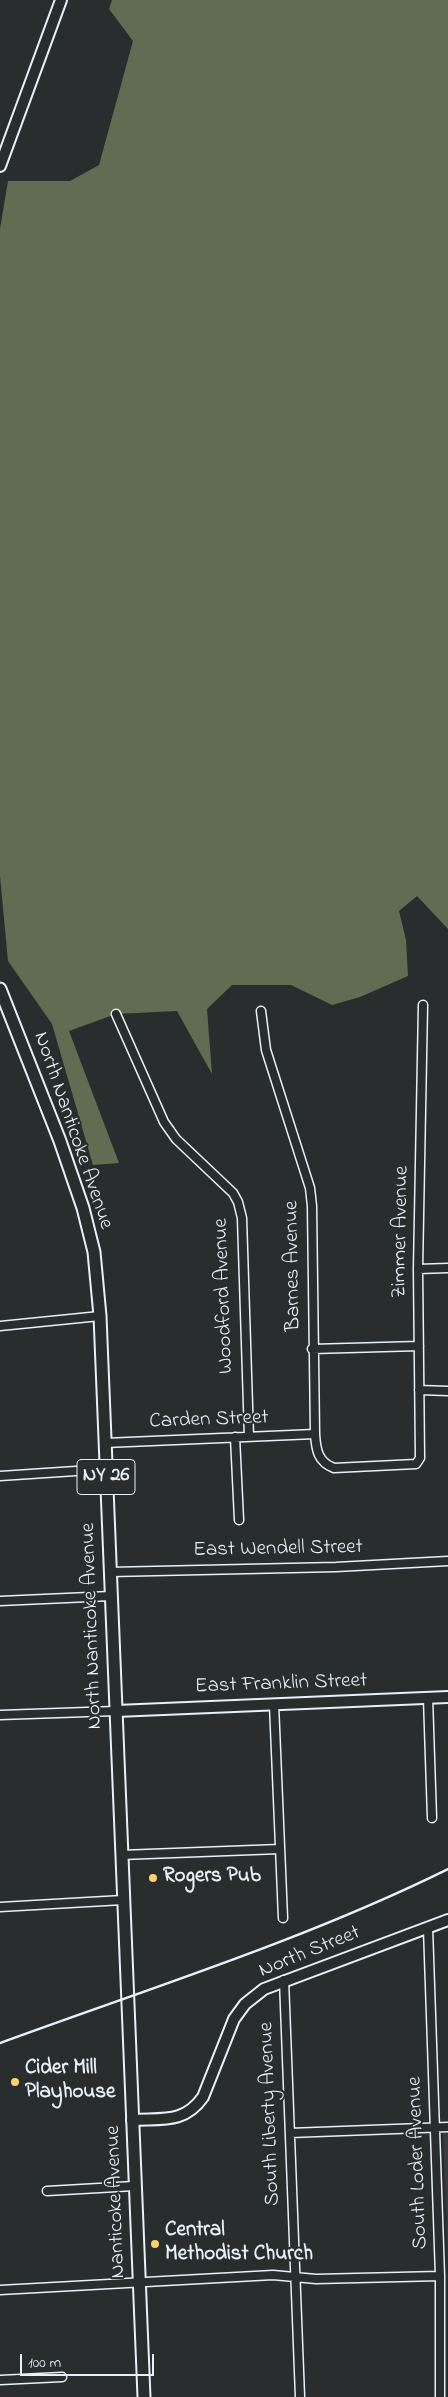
<!DOCTYPE html>
<style>
body{margin:0}
#map{position:relative;width:448px;height:2397px;overflow:hidden;background:#2a2d2e;font-family:"Indie Flower",sans-serif}
canvas{display:block}
.scale{position:absolute;left:20px;top:2354px;width:134px;height:22px;box-sizing:border-box;border:2px solid #e8f1f8;border-top:0;padding-left:6px;font-size:15px;line-height:18px;white-space:nowrap;color:#e8f1f8;-webkit-text-stroke:4px #2a2d2e;paint-order:stroke}
</style>
<div id="map">
<canvas width="448" height="2397"></canvas>
<div class="scale">100 m</div>
</div>
<script>
const c = document.querySelector('canvas').getContext('2d');
c.lineJoin = 'round';
function fillPath(path, color) { c.fillStyle = color; c.fill(path, 'evenodd'); }
function trace(path, color, width, dash) { c.strokeStyle = color; c.lineWidth = width; c.lineCap = dash ? 'butt' : 'round'; c.setLineDash(dash || []); c.stroke(path); }
function drawText(font, color, halo, rows, align = 'center') {
  c.font = font + ' "Indie Flower",sans-serif'; c.lineWidth = 4; c.setLineDash([]); c.textBaseline = 'middle'; c.strokeStyle = halo; c.fillStyle = color; for (const [text, x, y, turn = 0] of rows) {
    c.save(); c.translate(x, y); c.rotate((+turn || 0) * Math.PI / 180); c.textAlign = isNaN(turn) ? turn : align; if (halo) c.strokeText(text, 0, 0); c.fillText(text, 0, 0); c.restore();
  }
}
fillPath(new Path2D(`
 M 443,2133 L 448,2133 L 448,2267 Z`), '#3a3a3f');
fillPath(new Path2D(`
 M 112,0 L 448,0 L 448,929 L 417,896 L 399,911 L 406,940 L 408,976 L 360,997 L 332,1005 L 291,985 L 232,985 L 207,1009 L 212,1074 L 177,1011 L 116,1014 L 69,1031 L 119,1163 L 93,1165 L 52,1024 L 8,961 L 0,876 L 0,229 L 8,181 L 70,181 L 99,165 L 133,41 L 109,9 Z`), '#616c53');
const street = new Path2D(`
 M 261,1011 L 266,1050 L 310,1188 L 312,1206 L 315,1434 C 316,1450 318,1462 334,1468 L 416,1464 L 420,1458 L 418,1269 L 423,1005
 M 116,1014 L 164,1122 L 176,1139 L 233,1193 L 238,1202 L 242,1218 L 249,1437
 M 418,1269 L 448,1268
 M 0,1326 L 100,1316
 M 312,1349 L 419,1346
 M 419,1390 L 448,1391
 M 235,1437 L 239,1520
 M 105,1443 L 315,1434
 M 0,1476 L 106,1469
 M 110,1572 L 336,1567 L 448,1561
 M 0,1601 L 111,1596
 M 428,1698 L 432,1818
 M 274,1704 L 283,1918
 M 0,1715 L 116,1711
 M 121,1855 L 280,1849
 M 0,1907 L 123,1900
 M 428,1928 L 440,2276 L 440,2397
 M 284,1980 L 300,2397
 M 290,2133 L 448,2127
 M 47,2191 L 134,2186
 M 0,2290 L 273,2275 L 316,2279 L 440,2276
 M 0,2380 L 62,2377`);
const secondary = new Path2D(`
 M 0,166 L 61,0
 M 116,1711 L 448,1697
 M 132,2120 C 162,2118 184,2124 203,2097 L 234,2019 L 245,2004 L 264,1989 L 448,1920`);
const primary = new Path2D(`
 M 0,989 L 60,1141 L 83,1208 L 94,1252 L 100,1316 L 144,2397`);
trace(street, '#e8f1f8', 11);
trace(secondary, '#e8f1f8', 14);
trace(primary, '#e8f1f8', 15);
trace(street, '#2a2d2e', 8);
trace(secondary, '#2a2d2e', 10);
trace(primary, '#2a2d2e', 11);
trace(new Path2D(`
 M 0,2043 C 150,1988 304,1940 448,1869`), '#e8f1f8', 2.5);
for (const [x, y, r, color] of [
 [153,1878,5,"#ffd166"],
 [15,2082,5,"#ffd166"],
 [155,2244,5,"#ffd166"]
]) { const dot = new Path2D(); dot.arc(x, y, r, 0, 2 * Math.PI); c.fillStyle = color; c.fill(dot); trace(dot, '#2a2d2e', 2); }
for (const [x, y, w] of [
 [106,1477,58]
]) { const box = new Path2D(); box.roundRect(x - w / 2, y - 17.5, w, 35, 4); c.fillStyle = '#2a2d2e'; c.fill(box); trace(box, '#e8f1f8', 1); }
drawText('bold 20px', '#e8f1f8', null, [
 ["NY 26",106,1477]
]);
drawText('21px', '#e8f1f8', '#2a2d2e', [
 ["North Nanticoke Avenue",72,1131,71],
 ["Zimmer Avenue",402,1232,-89],
 ["Barnes Avenue",294,1266,-91],
 ["Woodford Avenue",225,1296,-92],
 ["Carden Street",209,1421,-2],
 ["East Wendell Street",278,1550,-1],
 ["North Nanticoke Avenue",93,1626,-92],
 ["East Franklin Street",281,1685,-2],
 ["North Street",310,1953,-22],
 ["South Liberty Avenue",271,2114,-92],
 ["South Loder Avenue",419,2163,-92],
 ["Nanticoke Avenue",117,2202,-92]
]);
drawText('bold 21px', '#e8f1f8', '#2a2d2e', [
 ["Rogers Pub",163,1878],
 ["Cider Mill",25,2070],
 ["Playhouse",25,2094],
 ["Central",165,2232],
 ["Methodist Church",165,2256]
], 'left');
</script>
